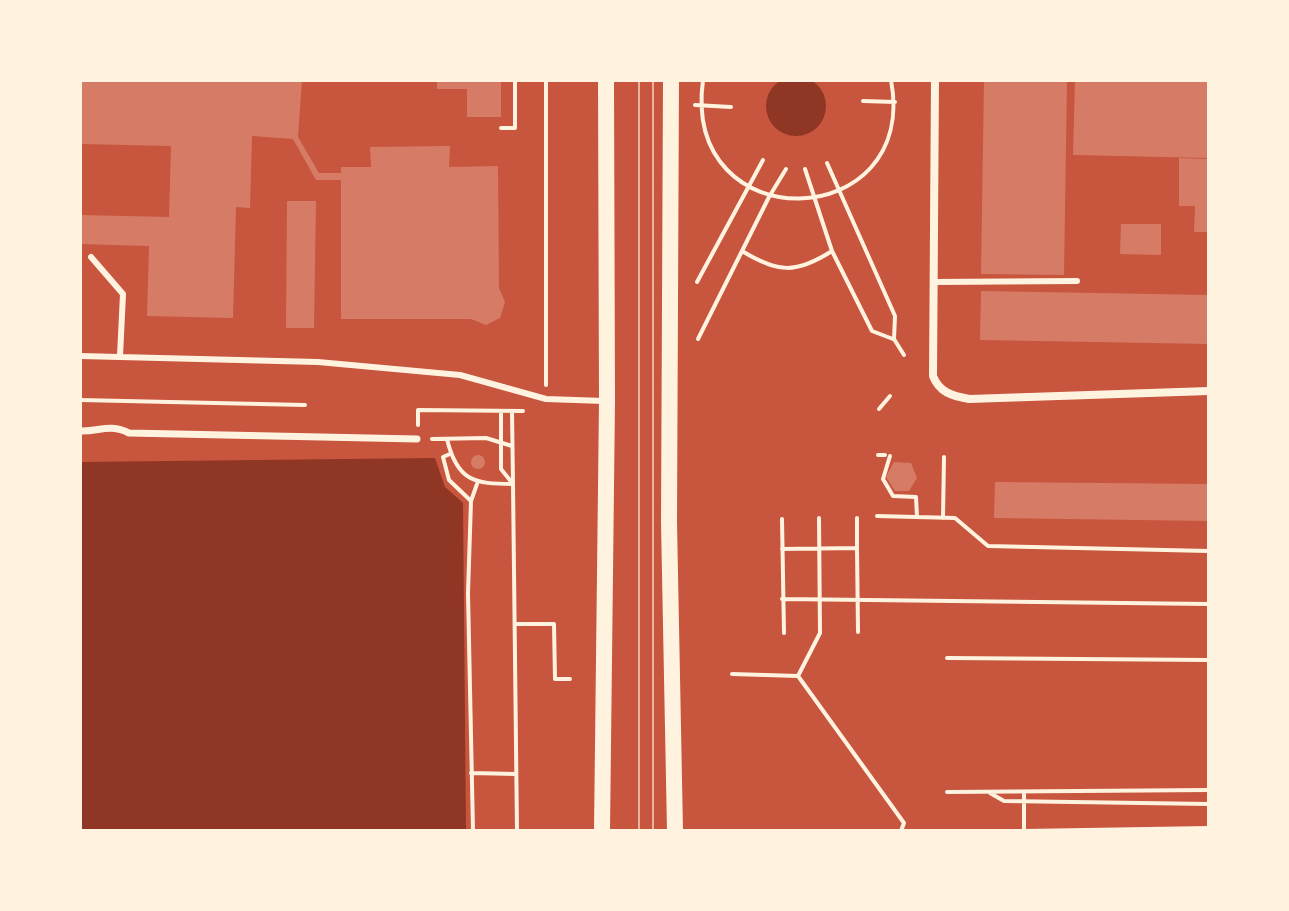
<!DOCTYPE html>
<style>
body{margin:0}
#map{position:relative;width:1289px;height:911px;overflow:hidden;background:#c8553d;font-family:"Fira Sans Condensed",sans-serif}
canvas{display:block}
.frame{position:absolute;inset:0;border:82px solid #fff3e0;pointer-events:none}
</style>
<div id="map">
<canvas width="1289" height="911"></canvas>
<div class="frame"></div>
</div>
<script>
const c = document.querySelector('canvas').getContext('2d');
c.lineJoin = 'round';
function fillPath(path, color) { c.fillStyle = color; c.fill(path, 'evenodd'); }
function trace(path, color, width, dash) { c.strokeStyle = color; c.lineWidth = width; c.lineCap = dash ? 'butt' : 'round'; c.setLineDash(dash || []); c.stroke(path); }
fillPath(new Path2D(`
 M766 106a30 30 0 1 1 60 0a30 30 0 1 1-60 0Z
 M 435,458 L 445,487 L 463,503 L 466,831 L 80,831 L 80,462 Z`), '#8f3625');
fillPath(new Path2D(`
 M 80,80 L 302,80 L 298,137 L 319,173 L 341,173 L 341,167 L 371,167 L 370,147 L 450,146 L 449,167 L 498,166 L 499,288 L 505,302 L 500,318 L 486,325 L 471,319 L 341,319 L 341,180 L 316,180 L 293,139 L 252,136 L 250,208 L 236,207 L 233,318 L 147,316 L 149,246 L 80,244 L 80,215 L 169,217 L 171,146 L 80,144 Z
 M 437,80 L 501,80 L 501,117 L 467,117 L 467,89 L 437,89 Z
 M 984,80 L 1067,80 L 1064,275 L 981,274 Z
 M 1075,80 L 1209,80 L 1209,158 L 1073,155 Z
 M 1179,158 L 1209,159 L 1209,232 L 1194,232 L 1195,206 L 1179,206 Z
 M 287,201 L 316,201 L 314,328 L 286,328 Z
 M 1121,224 L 1161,224 L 1161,255 L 1120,254 Z
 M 981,291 L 1209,295 L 1209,344 L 980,340 Z
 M471 462a7 7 0 1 1 14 0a7 7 0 1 1-14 0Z
 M 894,462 L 911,463 L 917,478 L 909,491 L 895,491 L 886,477 Z
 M 995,482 L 1209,484 L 1209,521 L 994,518 Z`), '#d67c66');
trace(new Path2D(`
 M 703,80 C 681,242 920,234 891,80
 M 863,101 L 895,102
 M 695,105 L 731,107
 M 501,128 L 515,128 L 515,80
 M 827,163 L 895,316 L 894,339 L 904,355
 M 805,169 L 832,251 L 872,331 L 893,339
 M 742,251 C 778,273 796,274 832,251
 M 697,282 L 763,160
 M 698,339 L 769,197 L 786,169
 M 546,385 L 546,80
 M 80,400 L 305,405
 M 879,409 L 890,396
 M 501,411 L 501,469 L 513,484 L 512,411
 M 418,425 L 418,410 L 523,411
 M 432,439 L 486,438 L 512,446
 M 447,439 C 457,481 474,484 513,484 L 517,831
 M 450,454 L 443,457 L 449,480 L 471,501
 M 878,455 L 885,455
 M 890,456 L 883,479 L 893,496 L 916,497 L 917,517
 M 877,516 L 955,518 L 988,546 L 1209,551
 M 857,518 L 857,548
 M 943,518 L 944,457
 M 782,519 L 784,633
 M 782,549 L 857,548 L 858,632
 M 782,599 L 1209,604
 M 515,624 L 554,624 L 555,679 L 570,679
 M 947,658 L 1209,660
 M 732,674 L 798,676 L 820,633 L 819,518
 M 798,676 L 904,823 L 901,831
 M 471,773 L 516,774
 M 947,792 L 1209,790
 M 990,793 L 1004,801 L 1209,804
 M 1024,793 L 1024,831 L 1209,828
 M 473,831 L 468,593 L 471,501 L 477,484`), '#fff3e0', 4);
trace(new Path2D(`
 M 91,257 L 123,294 L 120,356
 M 933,282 L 1077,281
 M 80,356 L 318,362 L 460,375 L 546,399 L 604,401`), '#fff3e0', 6);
trace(new Path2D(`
 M 80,431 C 99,432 109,423 129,433 L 417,439`), '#fff3e0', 7);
trace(new Path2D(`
 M 935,80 L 933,376 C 939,392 952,396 969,399 L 1209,391`), '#fff3e0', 8);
trace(new Path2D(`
 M 671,80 L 669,522 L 675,831
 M 602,831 L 607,401 L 606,80`), '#fff3e0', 16);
trace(new Path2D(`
 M 653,80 L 653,831
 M 639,831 L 639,80`), '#e9b49f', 2);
</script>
